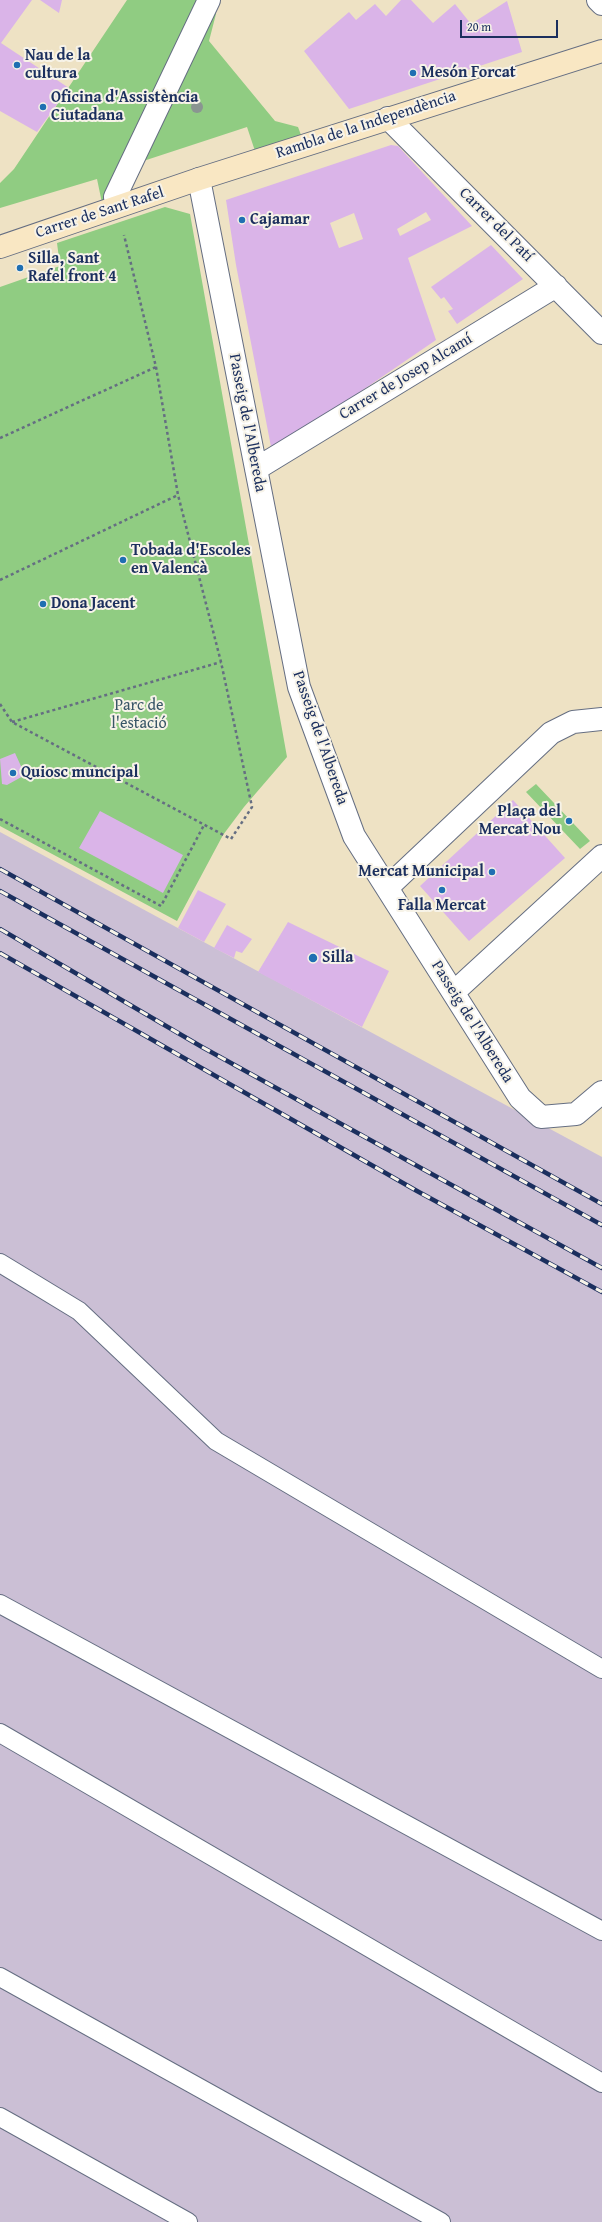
<!DOCTYPE html>
<meta charset="utf-8">
<style>
body{margin:0}
#map{position:relative;width:602px;height:2222px;overflow:hidden;background:#eee2c4;font-family:"Gentium Book Plus",serif}
canvas{display:block}
.scale{position:absolute;left:460px;top:20px;width:98px;height:18px;box-sizing:border-box;border:2px solid #1b2f5e;border-top:0;padding-left:5px;font-size:12px;line-height:14px;white-space:nowrap;color:#1b2f5e;-webkit-text-stroke:3px #f7f3e8;paint-order:stroke}
</style>
<div id="map">
<canvas width="602" height="2222"></canvas>
<div class="scale">20 m</div>
</div>
<script>
const c = document.querySelector('canvas').getContext('2d');
c.lineJoin = 'round';
function fillPath(path, color) { c.fillStyle = color; c.fill(path, 'evenodd'); }
function trace(path, color, width, dash) { c.strokeStyle = color; c.lineWidth = width; c.lineCap = dash ? 'butt' : 'round'; c.setLineDash(dash || []); c.stroke(path); }
function drawText(font, color, halo, rows, align = 'center') {
  c.font = font + ' "Gentium Book Plus",serif'; c.lineWidth = 4; c.setLineDash([]); c.textBaseline = 'middle'; c.strokeStyle = halo; c.fillStyle = color; for (const [text, x, y, turn = 0] of rows) {
    c.save(); c.translate(x, y); c.rotate((+turn || 0) * Math.PI / 180); c.textAlign = isNaN(turn) ? turn : align; if (halo) c.strokeText(text, 0, 0); c.fillText(text, 0, 0); c.restore();
  }
}
fillPath(new Path2D(`
 M 0,832 L 602,1157 L 602,2222 L 0,2222 Z`), '#cbbfd5');
fillPath(new Path2D(`
 M 127,0 L 210,0 L 216,14 L 209,41 L 275,121 L 298,127 L 301,135 L 255,151 L 247,127 L 125,167 L 131,193 L 102,203 L 97,179 L 0,208 L 0,183 L 14,169 Z
 M 165,207 L 190,214 L 287,757 L 244,807 L 223,835 L 177,921 L 0,826 L 0,287 L 60,266 L 57,243 Z
 M 536,784 L 590,841 L 580,849 L 526,792 Z`), '#90cc82');
fillPath(new Path2D(`
 M 0,0 L 32,0 L 1,43 L 69,88 L 37,132 L 0,111 Z
 M 40,0 L 62,0 L 59,13 Z
 M 401,0 L 411,0 L 433,23 L 455,4 L 471,24 L 507,1 L 522,52 L 349,109 L 304,51 L 349,12 L 356,20 L 375,4 L 386,16 Z
 M 391,145 L 398,146 L 472,226 L 408,258 L 436,340 L 272,452 L 236,265 L 226,200 ZM 426,212 L 431,220 L 400,236 L 397,229 ZM 354,213 L 363,239 L 339,248 L 330,223 Z
 M 491,245 L 523,279 L 457,324 L 448,311 L 453,309 L 444,297 L 441,299 L 431,287 Z
 M 15,753 L 25,775 L 7,785 L 2,784 L 0,759 Z
 M 513,800 L 565,858 L 469,941 L 420,886 Z
 M 100,811 L 183,855 L 163,893 L 79,848 Z
 M 198,890 L 226,904 L 204,942 L 178,928 Z
 M 288,922 L 389,971 L 362,1027 L 258,972 Z
 M 227,925 L 252,939 L 242,953 L 236,951 L 234,958 L 214,948 Z`), '#dab4e8');
const lane = new Path2D(`
 M 0,1263 L 79,1311 L 216,1441 L 602,1669
 M 0,1604 L 602,1931
 M 0,1733 L 602,2083
 M 0,1977 L 441,2222
 M 0,2117 L 188,2222`);
const street = new Path2D(`
 M 598,0 L 602,4
 M 388,118 L 602,333
 M 199,179 L 299,687 L 354,836 L 520,1098 L 541,1117 L 576,1114 L 602,1092
 M 115,197 L 209,0
 M 256,469 L 556,286
 M 388,887 L 551,733 L 573,722 L 602,719
 M 454,992 L 602,856`);
const secondary = new Path2D(`
 M 0,247 L 199,179 L 602,51`);
trace(lane, '#656e82', 20);
trace(street, '#656e82', 24);
trace(secondary, '#656e82', 24);
trace(new Path2D(`
 M 0,438 L 156,367
 M 0,580 L 178,495
 M 0,704 L 12,722 L 231,839 L 252,807 L 221,662 L 178,495 L 156,367 L 124,235
 M 12,722 L 221,662
 M 0,819 L 161,906 L 204,825`), '#656e82', 2.5, [3, 3]);
trace(lane, '#fff', 18);
trace(street, '#fff', 22);
trace(secondary, '#f9e7c3', 22);
const rail = new Path2D(`
 M 0,869 L 602,1204
 M 0,891 L 602,1225
 M 0,929 L 202,1047 L 602,1268
 M 0,953 L 417,1191 L 602,1292`);
trace(rail, '#1b2f5e', 4.5);
trace(rail, '#f7f3e8', 3, [9]);
c.fillStyle = '#8a9591';
for (const [x, y] of [
 [197,107]
]) { c.beginPath(); c.arc(x, y, 6, 0, 2 * Math.PI); c.fill(); }
for (const [x, y, r, color] of [
 [17,65,4,"#1f6fb2"],
 [413,73,4,"#1f6fb2"],
 [43,107,4,"#1f6fb2"],
 [242,220,4,"#1f6fb2"],
 [20,268,4,"#1f6fb2"],
 [123,560,4,"#1f6fb2"],
 [43,604,4,"#1f6fb2"],
 [13,773,4,"#1f6fb2"],
 [569,821,4,"#1f6fb2"],
 [492,872,4,"#1f6fb2"],
 [442,890,4,"#1f6fb2"],
 [313,958,5,"#1f6fb2"]
]) { const dot = new Path2D(); dot.arc(x, y, r, 0, 2 * Math.PI); c.fillStyle = color; c.fill(dot); trace(dot, '#f7f3e8', 1.5); }
drawText('bold 16px', '#1b2f5e', '#f7f3e8', [
 ["Nau de la",25,56],
 ["cultura",25,74],
 ["Mesón Forcat",421,73],
 ["Oficina d'Assistència",51,98],
 ["Ciutadana",51,116],
 ["Cajamar",250,220],
 ["Silla, Sant",28,259],
 ["Rafel front 4",28,277],
 ["Tobada d'Escoles",131,551],
 ["en Valencà",131,569],
 ["Dona Jacent",51,604],
 ["Quiosc muncipal",21,773],
 ["Plaça del",561,812,"right"],
 ["Mercat Nou",561,830,"right"],
 ["Mercat Municipal",484,872,"right"],
 ["Falla Mercat",442,906,"center"],
 ["Silla",322,958]
], 'left');
drawText('16px', '#1b2f5e', '#f7f3e8', [
 ["Rambla de la Independència",366,125,-18],
 ["Carrer de Sant Rafel",100,213,-18],
 ["Carrer del Patí",496,225,45],
 ["Carrer de Josep Alcamí",406,377,-31],
 ["Passeig de l'Albereda",247,423,79],
 ["Passeig de l'Albereda",320,738,71],
 ["Passeig de l'Albereda",472,1022,58]
]);
drawText('16px', '#385667', '#f7f3e8', [
 ["Parc de",139,706],
 ["l'estació",139,724]
]);
</script>
